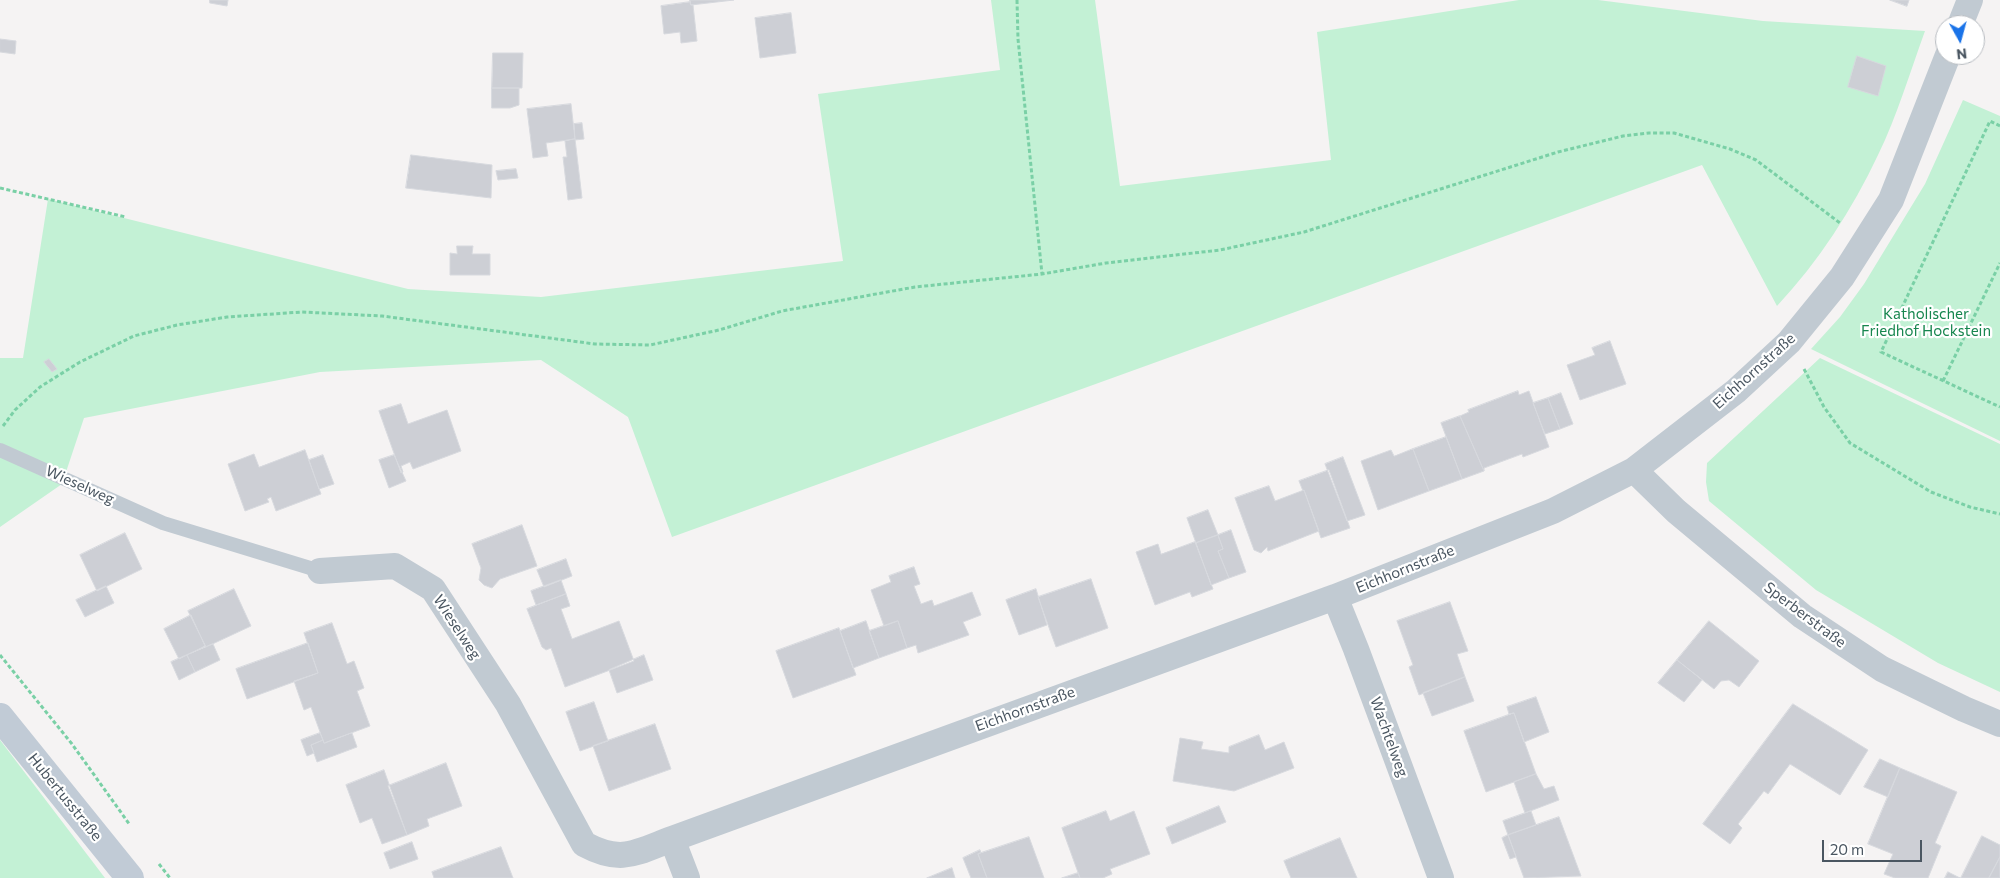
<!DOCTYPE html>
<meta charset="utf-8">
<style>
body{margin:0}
#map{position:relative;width:2000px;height:878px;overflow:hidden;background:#f5f3f3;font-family:Commissioner,sans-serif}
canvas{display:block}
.north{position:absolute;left:1935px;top:15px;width:50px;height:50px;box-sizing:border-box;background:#fff;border:1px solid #b7bbc0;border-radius:50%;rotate:173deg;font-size:14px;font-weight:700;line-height:20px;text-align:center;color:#4a5661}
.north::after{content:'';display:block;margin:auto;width:18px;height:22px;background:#1a73e8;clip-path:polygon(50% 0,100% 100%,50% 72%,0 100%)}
.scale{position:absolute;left:1822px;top:840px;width:100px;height:22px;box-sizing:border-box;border:2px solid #4a5661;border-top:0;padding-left:6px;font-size:15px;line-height:18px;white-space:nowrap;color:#4a5661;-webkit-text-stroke:4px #fff;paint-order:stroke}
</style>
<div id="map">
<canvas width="2000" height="878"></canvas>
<div class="north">N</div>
<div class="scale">20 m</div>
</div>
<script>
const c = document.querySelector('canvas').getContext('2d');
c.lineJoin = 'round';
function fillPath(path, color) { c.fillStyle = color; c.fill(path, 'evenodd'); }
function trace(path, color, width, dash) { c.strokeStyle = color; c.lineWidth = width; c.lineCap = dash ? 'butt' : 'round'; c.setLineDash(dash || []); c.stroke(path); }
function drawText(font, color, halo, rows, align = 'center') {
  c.font = font + ' Commissioner,sans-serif'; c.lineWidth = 4.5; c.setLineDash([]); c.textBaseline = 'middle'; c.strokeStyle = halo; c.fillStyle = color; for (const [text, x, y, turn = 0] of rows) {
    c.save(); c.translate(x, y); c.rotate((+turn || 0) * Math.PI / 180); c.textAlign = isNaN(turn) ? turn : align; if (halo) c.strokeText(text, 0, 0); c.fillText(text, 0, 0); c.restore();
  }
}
fillPath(new Path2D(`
 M 991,0 L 1095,0 L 1120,186 L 1331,160 L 1317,32 L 1519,0 L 1598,0 L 1763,21 L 1925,31 C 1910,72 1897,116 1878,155 C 1852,210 1819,261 1777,306 L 1702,165 L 672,537 L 628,417 L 541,360 L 320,372 L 84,418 L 62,484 L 0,527 L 0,358 L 23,358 L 48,199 L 408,289 L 541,297 L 843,261 L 818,94 L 1000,70 Z
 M 1963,100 L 2000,116 L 2000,441 L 1811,349 L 1840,317 L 1864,284 L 1925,184 Z
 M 1820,358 L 2000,444 L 2000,692 L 1938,663 L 1816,590 L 1709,501 L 1706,482 L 1707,463 Z
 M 0,740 L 105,878 L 0,878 Z`), '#c3f1d5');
const building = new Path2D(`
 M 210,0 L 228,0 L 227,6 L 210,3 Z
 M 690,0 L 734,0 L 691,5 Z
 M 1890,0 L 1909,0 L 1907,6 Z
 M 690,2 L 691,5 L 693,5 L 697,41 L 681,43 L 680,32 L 664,34 L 661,6 Z
 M 791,13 L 796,53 L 760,58 L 755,18 Z
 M 0,39 L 16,41 L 15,54 L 0,52 Z
 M 493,53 L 523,53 L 522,88 L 492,88 Z
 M 1857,56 L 1886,66 L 1878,96 L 1848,87 Z
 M 492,88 L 519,88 L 519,105 L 510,108 L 492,108 Z
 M 571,104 L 575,139 L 546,143 L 548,156 L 533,158 L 527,109 Z
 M 582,123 L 584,139 L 575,140 L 574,124 Z
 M 575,139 L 582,198 L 568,200 L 563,157 L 567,157 L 565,141 Z
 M 411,155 L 492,165 L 491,198 L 406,188 Z
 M 516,169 L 518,178 L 498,180 L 496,171 Z
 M 457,246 L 473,246 L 472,254 L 490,254 L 490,275 L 450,275 L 450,253 L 457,254 Z
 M 1610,341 L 1626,384 L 1580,400 L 1567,365 L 1595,355 L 1592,348 Z
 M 49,359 L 57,369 L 52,372 L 44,362 Z
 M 1518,391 L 1519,395 L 1529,391 L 1549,447 L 1523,457 L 1522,454 L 1484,468 L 1484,471 L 1460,416 L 1469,412 L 1468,410 Z
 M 1561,393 L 1573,424 L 1560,429 L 1548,398 Z
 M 1548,398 L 1560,429 L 1545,434 L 1533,403 Z
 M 401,404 L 408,424 L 447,410 L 461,451 L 413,469 L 410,462 L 401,466 L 403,472 L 401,473 L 379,411 Z
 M 1460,416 L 1484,471 L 1462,479 L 1441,423 Z
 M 1446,437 L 1462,479 L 1429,491 L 1413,449 Z
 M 1413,449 L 1429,491 L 1378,510 L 1361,461 L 1391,450 L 1394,456 Z
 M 305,450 L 321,494 L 276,511 L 271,497 L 267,499 L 269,502 L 245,511 L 228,464 L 254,454 L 259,467 Z
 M 323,455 L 334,484 L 319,489 L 309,460 Z
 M 394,455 L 406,481 L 389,488 L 379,460 Z
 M 1343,457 L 1365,515 L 1347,521 L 1325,464 Z
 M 1329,470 L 1350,528 L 1321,538 L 1304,490 L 1303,491 L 1299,481 Z
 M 1269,486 L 1275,501 L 1304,490 L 1319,531 L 1268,551 L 1267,547 L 1261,553 L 1254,550 L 1235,498 Z
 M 1208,510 L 1218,535 L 1196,543 L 1187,518 Z
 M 522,525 L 537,566 L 500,579 L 492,588 L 484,585 L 479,580 L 481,568 L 472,544 Z
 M 1231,530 L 1246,572 L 1229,578 L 1218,551 L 1223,549 L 1218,535 Z
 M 125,533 L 142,569 L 97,591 L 80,555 Z
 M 1218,535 L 1223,549 L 1218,551 L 1229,578 L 1211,585 L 1196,543 Z
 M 1195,542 L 1213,589 L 1192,597 L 1190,592 L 1155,605 L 1136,552 L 1158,544 L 1161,554 Z
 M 566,559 L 572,576 L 544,587 L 537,570 Z
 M 914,567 L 920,584 L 914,586 L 921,604 L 932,600 L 934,606 L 972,592 L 981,615 L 963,622 L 969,635 L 918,653 L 916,645 L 907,648 L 898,621 L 884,626 L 871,590 L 891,582 L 889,576 Z
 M 1091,579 L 1108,628 L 1056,647 L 1038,597 Z
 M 561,580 L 566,594 L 536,605 L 531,591 Z
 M 106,586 L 114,603 L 85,617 L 76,600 Z
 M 234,589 L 251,626 L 206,647 L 188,611 Z
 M 1036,589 L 1047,625 L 1019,635 L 1006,600 Z
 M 566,594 L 570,606 L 561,609 L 572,639 L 619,621 L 634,661 L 565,687 L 551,648 L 546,650 L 542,647 L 527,609 Z
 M 1450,602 L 1468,651 L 1457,654 L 1465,677 L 1419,695 L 1409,667 L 1413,665 L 1397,621 Z
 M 191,615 L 205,646 L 179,659 L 164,629 Z
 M 866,621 L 879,658 L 853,668 L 840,631 Z
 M 898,621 L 907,648 L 879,658 L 869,631 Z
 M 1709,621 L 1759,661 L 1739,687 L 1729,680 L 1721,681 L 1714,689 L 1677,660 Z
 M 332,623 L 347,664 L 354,661 L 364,688 L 357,691 L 370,726 L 324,743 L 311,707 L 304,710 L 294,681 L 318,673 L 304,633 Z
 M 839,628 L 856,675 L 793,698 L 776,651 Z
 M 308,643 L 318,673 L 247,699 L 236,669 Z
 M 213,644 L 220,660 L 195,672 L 187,655 Z
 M 187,655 L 195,672 L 179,680 L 171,662 Z
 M 644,655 L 653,680 L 617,693 L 609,670 Z
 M 1677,660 L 1702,680 L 1684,702 L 1658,683 Z
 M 1465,677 L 1474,701 L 1432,716 L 1423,693 Z
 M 1536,697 L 1549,732 L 1524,742 L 1514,713 L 1509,714 L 1507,707 Z
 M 594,702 L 608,741 L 580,751 L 566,712 Z
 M 1793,704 L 1868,750 L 1840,795 L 1790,764 L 1768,794 L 1764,791 L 1738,824 L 1742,828 L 1730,844 L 1703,824 Z
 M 1514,713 L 1536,774 L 1486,792 L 1464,731 Z
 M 655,724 L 671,769 L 609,791 L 593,746 Z
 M 320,733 L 323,740 L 311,745 L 314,753 L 307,756 L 301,740 Z
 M 352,733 L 357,747 L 317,762 L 311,745 L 323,740 L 324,743 Z
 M 1259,735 L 1265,750 L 1284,742 L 1294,768 L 1234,791 L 1173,781 L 1180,738 L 1203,742 L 1201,749 L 1229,753 L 1229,747 Z
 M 1880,759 L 1900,768 L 1888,797 L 1864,787 Z
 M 446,763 L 462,806 L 427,819 L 429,826 L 407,835 L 388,786 Z
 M 1900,768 L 1957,792 L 1935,843 L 1941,846 L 1928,878 L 1895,878 L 1884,874 L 1893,854 L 1868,844 Z
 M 384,770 L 407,835 L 382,844 L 372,818 L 360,823 L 346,785 Z
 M 1536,774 L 1544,789 L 1554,786 L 1559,800 L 1525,813 L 1514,782 Z
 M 1219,806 L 1226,822 L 1172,844 L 1166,828 Z
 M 1106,811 L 1110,821 L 1134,811 L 1150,854 L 1110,869 L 1112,874 L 1103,878 L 1080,878 L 1062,828 Z
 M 1531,811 L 1536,825 L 1508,835 L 1503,821 Z
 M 1559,817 L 1581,876 L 1524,878 L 1508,835 Z
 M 1508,835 L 1516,857 L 1510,859 L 1502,838 Z
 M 1982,836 L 2000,845 L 2000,857 L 1989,878 L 1961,878 Z
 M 1029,837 L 1044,878 L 987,878 L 978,854 Z
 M 1340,838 L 1357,878 L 1291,878 L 1284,861 Z
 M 412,842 L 418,859 L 390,869 L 384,853 Z
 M 501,847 L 513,878 L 434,878 L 432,872 Z
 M 980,850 L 981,853 L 978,854 L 987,878 L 971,878 L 963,858 Z
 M 2000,857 L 2000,878 L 1989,878 Z
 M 952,868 L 955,878 L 927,878 Z
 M 1948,872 L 1960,878 L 1945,878 Z
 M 1078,873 L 1080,878 L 1062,878 Z`);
fillPath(building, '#cdcfd5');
trace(building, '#d7d9de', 1);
trace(new Path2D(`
 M 1017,0 L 1018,39 L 1042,274
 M 2000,126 L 1990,121 L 1881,352 L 2000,407
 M 0,188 L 126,217
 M 1804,369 L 1824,407 L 1850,443 L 1931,492 L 1970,507 L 2000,514
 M 1943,381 L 2000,263
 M 3,426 L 15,410 L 40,387 L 80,362 L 134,336 L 177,325 L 227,317 L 302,312 L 382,316 L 595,344 L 650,345 L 719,330 L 782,311 L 915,287 L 1042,274 L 1106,263 L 1220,250 L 1304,232 L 1558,152 L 1623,136 L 1649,133 L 1674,133 L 1730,149 L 1756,160 L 1840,223
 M 0,655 L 72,744 L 130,825
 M 159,864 L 170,878`), '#7ad0a6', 3, [4, 2.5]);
trace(new Path2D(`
 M 0,450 L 163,523 L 320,571`), '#c1cad2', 14);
trace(new Path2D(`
 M 1960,25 L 1970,0
 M 1634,470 L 1676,511 L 1802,616 L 1882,669 L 1964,709 L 2000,724
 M 320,571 L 395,566 L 433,589 L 508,704 L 584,844 C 621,864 635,853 672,839 L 687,878
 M 1335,597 L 1356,649 L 1441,878
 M 672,839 L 1335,597 L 1553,511 L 1634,470 L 1736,391 L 1789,342 L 1842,277 L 1891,200 L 1948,55`), '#c1cad2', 26);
trace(new Path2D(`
 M 0,717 L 130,878`), '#c1cbd6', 28);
drawText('15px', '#17864f', '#fff', [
 ["Katholischer",1926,314],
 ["Friedhof Hockstein",1926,331]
]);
drawText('15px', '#4a5661', '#fff', [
 ["Eichhornstraße",1754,371,-42],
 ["Wieselweg",80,485,24],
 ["Eichhornstraße",1405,569,-22],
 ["Sperberstraße",1805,615,37],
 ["Wieselweg",457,627,57],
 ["Eichhornstraße",1025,709,-20],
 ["Wachtelweg",1389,737,70],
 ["Hubertusstraße",65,797,51]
]);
</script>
